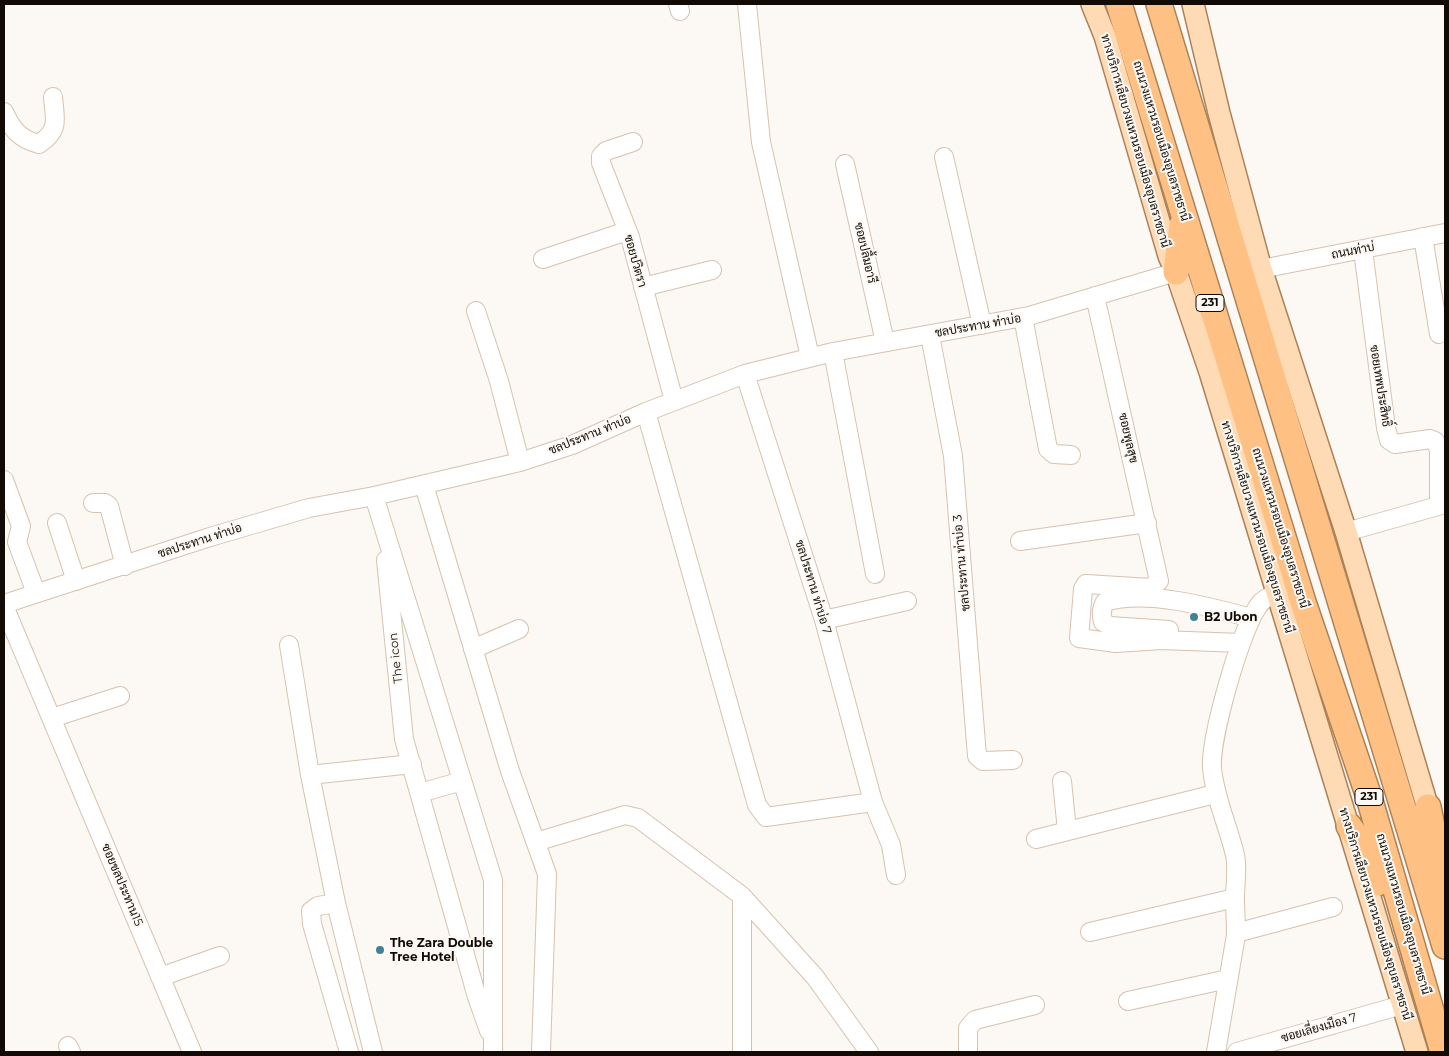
<!DOCTYPE html>
<meta charset="utf-8">
<style>
body{margin:0}
#map{position:relative;width:1449px;height:1056px;overflow:hidden;background:#fcf8f3;font-family:Montserrat,sans-serif}
canvas{display:block}
.frame{position:absolute;inset:0;border:5px solid #120b05;pointer-events:none}
</style>
<div id="map">
<canvas width="1449" height="1056"></canvas>
<div class="frame"></div>
</div>
<script>
const c = document.querySelector('canvas').getContext('2d');
c.lineJoin = 'round';
function trace(path, color, width, dash) { c.strokeStyle = color; c.lineWidth = width; c.lineCap = dash ? 'butt' : 'round'; c.setLineDash(dash || []); c.stroke(path); }
function drawText(font, color, halo, rows, align = 'center') {
  c.font = font + ' Montserrat,Sarabun,sans-serif'; c.lineWidth = 4; c.setLineDash([]); c.textBaseline = 'middle'; c.strokeStyle = halo; c.fillStyle = color; for (const [text, x, y, turn = 0] of rows) {
    c.save(); c.translate(x, y); c.rotate((+turn || 0) * Math.PI / 180); c.textAlign = isNaN(turn) ? turn : align; if (halo) c.strokeText(text, 0, 0); c.fillText(text, 0, 0); c.restore();
  }
}
const minor = new Path2D(`
 M 678,4 L 680,11
 M 747,4 L 761,142 L 810,357
 M 4,112 C 12,129 19,139 39,144 C 60,130 55,120 53,97
 M 633,142 L 606,151 L 601,156 L 601,163 L 630,237 L 674,401
 M 944,157 L 982,325
 M 845,164 L 885,342
 M 1423,237 L 1439,334
 M 1363,250 L 1386,428 L 1389,440 L 1395,444 L 1430,439 L 1435,441 L 1439,450 L 1439,505
 M 543,259 L 627,231
 M 1261,269 L 1445,233
 M 643,287 L 712,270
 M 1095,296 L 1159,581 L 1151,588 L 1086,584 L 1083,589 L 1079,638 L 1116,643 L 1161,640 L 1241,643
 M 476,311 L 499,381 L 520,462
 M 1023,317 L 1048,449 L 1054,454 L 1071,455
 M 930,335 L 953,456 L 977,756 L 983,761 L 1013,760
 M 833,352 L 875,574
 M 745,374 L 824,620 L 873,802 L 891,845 L 896,875
 M 646,412 L 757,805 L 766,817 L 873,802
 M 4,480 L 21,526 L 17,542 L 36,593
 M 424,485 L 510,771 L 547,874 L 541,1052
 M 374,496 L 493,880 L 493,1052
 M 93,503 L 105,503 L 109,506 L 125,566
 M 57,523 L 76,581
 M 1346,532 L 1445,504
 M 1020,541 L 1147,523
 M 386,560 L 404,739 L 477,997 L 489,1031
 M 4,604 L 210,537 L 309,508 L 374,496 L 520,462 L 572,445 L 646,412 L 745,374 L 833,352 L 1029,316 L 1176,272
 M 4,606 L 192,1052
 M 824,620 L 907,601
 M 1169,630 L 1110,626 L 1103,622 C 1101,615 1101,609 1105,602 C 1145,589 1211,607 1251,618
 M 289,645 L 310,775 L 336,903
 M 473,649 L 519,629
 M 52,718 L 120,696
 M 310,775 L 412,764
 M 1062,781 L 1067,831
 M 420,793 L 462,781
 M 1036,839 L 1215,794
 M 536,842 L 625,815 L 638,818 L 742,896 L 815,977 L 869,1052
 M 1090,932 L 1235,898
 M 1236,933 L 1333,907
 M 160,977 L 220,956
 M 1128,1001 L 1228,979
 M 68,1046 L 71,1052
 M 349,1052 L 312,924 L 311,911 L 318,906 L 336,903 L 373,1052
 M 742,1052 L 742,896
 M 968,1052 L 968,1028 L 975,1020 L 1035,1005
 M 1216,1052 L 1236,935 C 1236,922 1235,910 1235,897 C 1235,884 1238,868 1235,855 C 1228,825 1215,799 1212,768 C 1210,738 1240,633 1257,608 C 1262,599 1269,596 1278,594
 M 1237,1052 L 1402,1005`);
const major = new Path2D(`
 M 1092,4 L 1105,36 L 1169,256 L 1176,272 L 1210,372 L 1417,1052
 M 1193,4 L 1219,113 L 1261,269 L 1346,532 L 1432,822`);
const highway = new Path2D(`
 M 1119,4 L 1303,602 L 1368,794 L 1443,1052
 M 1159,4 L 1445,946
 M 1176,272 L 1182,225
 M 1428,807 L 1445,890
 M 1349,826 L 1368,853 L 1378,883`);
trace(minor, '#d7c2af', 20);
trace(major, '#ab8157', 24);
trace(highway, '#ab8157', 28);
trace(minor, '#fff', 18);
trace(major, '#fedab5', 21);
trace(highway, '#fec183', 25);
for (const [x, y, r, color] of [
 [1194,617,5,"#408394"],
 [380,950,5,"#408394"]
]) { const dot = new Path2D(); dot.arc(x, y, r, 0, 2 * Math.PI); c.fillStyle = color; c.fill(dot); trace(dot, '#fcf8f3', 2); }
for (const [x, y, w] of [
 [1210,303,28],
 [1369,797,28]
]) { const box = new Path2D(); box.roundRect(x - w / 2, y - 8.5, w, 17, 4); c.fillStyle = '#fcf8f3'; c.fill(box); trace(box, '#120b05', 1); }
drawText('bold 11px', '#120b05', null, [
 ["231",1210,303],
 ["231",1369,797]
]);
drawText('12px', '#120b05', '#fcf8f3', [
 ["ทางบริการเลียบวงแหวนรอบเมืองอุบลราชธานี",1135,141,74],
 ["ถนนวงแหวนรอบเมืองอุบลราชธานี",1161,141,73],
 ["ถนนท่าบ่",1353,251,-11],
 ["ซอยปลื้มอารี",865,253,77],
 ["ซอยปวิตรา",635,261,74],
 ["ชลประทาน ท่าบ่อ",978,326,-10],
 ["ซอยเทพประสิทธิ์",1380,386,81],
 ["ชลประทาน ท่าบ่อ",590,435,-22],
 ["ซอยพูลสุข",1128,438,77],
 ["ทางบริการเลียบวงแหวนรอบเมืองอุบลราชธานี",1257,527,73],
 ["ถนนวงแหวนรอบเมืองอุบลราชธานี",1280,528,73],
 ["ชลประทาน ท่าบ่อ",200,541,-18],
 ["ชลประทาน ท่าบ่อ 3",962,563,-95],
 ["ชลประทาน ท่าบ่อ 7",813,587,73],
 ["The icon",396,658,-96],
 ["ซอยชลประทาน15",122,885,67],
 ["ทางบริการเลียบวงแหวนรอบเมืองอุบลราชธานี",1375,914,73],
 ["ถนนวงแหวนรอบเมืองอุบลราชธานี",1403,914,74],
 ["ซอยเลี่ยงเมือง 7",1319,1028,-16]
]);
drawText('bold 12px', '#120b05', '#fcf8f3', [
 ["B2 Ubon",1204,617],
 ["The Zara Double",390,943],
 ["Tree Hotel",390,957]
], 'left');
</script>
